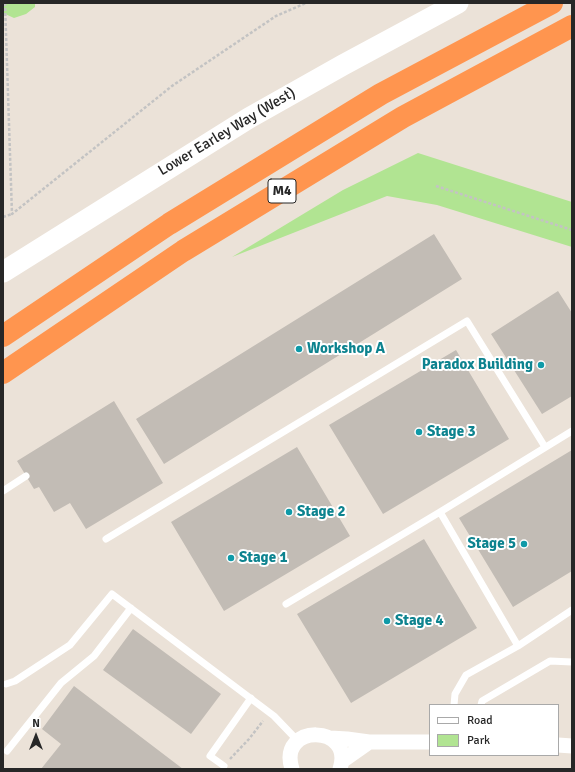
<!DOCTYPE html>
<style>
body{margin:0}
#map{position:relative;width:575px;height:772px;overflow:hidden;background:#ebe2d8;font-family:Signika,sans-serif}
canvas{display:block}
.frame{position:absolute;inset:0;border:4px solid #272727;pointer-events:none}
.legend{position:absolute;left:429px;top:704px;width:130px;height:52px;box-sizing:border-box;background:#fff;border:1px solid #a9a9a9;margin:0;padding:5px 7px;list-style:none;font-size:12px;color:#272727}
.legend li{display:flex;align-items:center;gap:8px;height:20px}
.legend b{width:20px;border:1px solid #a9a9a9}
.north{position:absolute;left:16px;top:716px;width:40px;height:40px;-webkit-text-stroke:3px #fff;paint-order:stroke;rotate:0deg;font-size:11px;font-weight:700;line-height:16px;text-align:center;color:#272727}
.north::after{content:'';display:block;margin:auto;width:14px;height:18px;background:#272727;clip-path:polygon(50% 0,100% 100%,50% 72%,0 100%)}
</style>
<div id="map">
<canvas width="575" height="772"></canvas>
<div class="frame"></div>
<ul class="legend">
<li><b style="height:5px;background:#fff"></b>Road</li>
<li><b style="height:11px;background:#b1e492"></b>Park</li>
</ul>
<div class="north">N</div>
</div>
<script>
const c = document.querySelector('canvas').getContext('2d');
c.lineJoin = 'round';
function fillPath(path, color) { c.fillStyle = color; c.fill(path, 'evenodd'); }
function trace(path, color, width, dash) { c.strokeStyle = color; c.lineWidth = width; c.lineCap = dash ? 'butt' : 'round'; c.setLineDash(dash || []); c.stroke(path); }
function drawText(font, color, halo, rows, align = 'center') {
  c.font = font + ' Signika,sans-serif'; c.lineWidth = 4; c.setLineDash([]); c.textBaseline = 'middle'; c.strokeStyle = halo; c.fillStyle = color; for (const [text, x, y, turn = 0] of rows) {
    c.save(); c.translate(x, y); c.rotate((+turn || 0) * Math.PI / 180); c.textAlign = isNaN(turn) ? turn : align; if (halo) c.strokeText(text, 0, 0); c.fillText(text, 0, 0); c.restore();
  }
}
fillPath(new Path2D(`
 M 3,3 L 35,3 L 35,7 L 26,14 L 14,18 L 3,13 Z
 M 418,153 L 572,202 L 572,247 L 437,205 L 387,196 L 232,257 L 343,190 Z`), '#b1e492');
fillPath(new Path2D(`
 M 434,234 L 462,279 L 164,464 L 136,419 Z
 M 558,291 L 572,313 L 572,396 L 542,414 L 491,334 Z
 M 456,350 L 509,439 L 383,514 L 329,425 Z
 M 114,401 L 163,483 L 86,529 L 70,503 L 54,512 L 39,487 L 34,489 L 17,461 Z
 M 297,447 L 350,536 L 224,611 L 171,522 Z
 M 572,450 L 572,571 L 513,607 L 459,518 Z
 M 424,539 L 477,628 L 351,703 L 297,614 Z
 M 133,629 L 221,694 L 191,734 L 103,670 Z
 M 74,686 L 183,769 L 41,769 L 61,744 L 42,729 Z`), '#c2bcb5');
trace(new Path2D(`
 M 5,3 L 12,214 L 172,86 L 276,16 L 306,3
 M 436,186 L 572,230
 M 3,217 L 12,214
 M 230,759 L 249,739 L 263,721`), '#c3c3c3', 2.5, [3, 2]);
trace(new Path2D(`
 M 3,491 L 26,476
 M 106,539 L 467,321 L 545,447
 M 286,604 L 440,512
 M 518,646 L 440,512 L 572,431
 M 6,684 L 15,681 L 70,645 L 112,594 L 274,716 L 298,741
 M 454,705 L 455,694 L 466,675 L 518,646 L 572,610
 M 481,705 L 482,701 L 550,661 L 572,662
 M 7,751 L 61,683 L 94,656 L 131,608
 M 224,766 L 210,756 L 251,698`), '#fff', 7);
trace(new Path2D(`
 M 330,738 L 347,739 L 369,742 L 430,742
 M 558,745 L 572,746
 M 342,761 L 369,742
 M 292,769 C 277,723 355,724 340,769`), '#fff', 15);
trace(new Path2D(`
 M 3,272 L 249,118 L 343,65 L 458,3`), '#fff', 21);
trace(new Path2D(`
 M 3,336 L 169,224 L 381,94 L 552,3
 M 3,373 L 183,251 L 403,117 L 572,26`), '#ff954f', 22);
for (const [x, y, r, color] of [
 [299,349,4,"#0f9aa8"],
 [541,365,4,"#0f9aa8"],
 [419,432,4,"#0f9aa8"],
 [289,512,4,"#0f9aa8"],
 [524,544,4,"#0f9aa8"],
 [231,558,4,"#0f9aa8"],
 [387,621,4,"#0f9aa8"]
]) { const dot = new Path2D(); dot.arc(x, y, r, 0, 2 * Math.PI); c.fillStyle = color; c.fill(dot); trace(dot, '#fff', 1.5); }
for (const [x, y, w] of [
 [282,191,28]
]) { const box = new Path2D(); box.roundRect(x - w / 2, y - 12, w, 24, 3); c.fillStyle = '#fff'; c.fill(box); trace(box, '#272727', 1); }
drawText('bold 14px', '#272727', null, [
 ["M4",282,191]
]);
drawText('15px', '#272727', '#fff', [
 ["Lower Earley Way (West)",227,132,-31]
]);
drawText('bold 15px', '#0d838f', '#fff', [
 ["Workshop A",307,349],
 ["Paradox Building",533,365,"right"],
 ["Stage 3",427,432],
 ["Stage 2",297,512],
 ["Stage 5",516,544,"right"],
 ["Stage 1",239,558],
 ["Stage 4",395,621]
], 'left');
</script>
